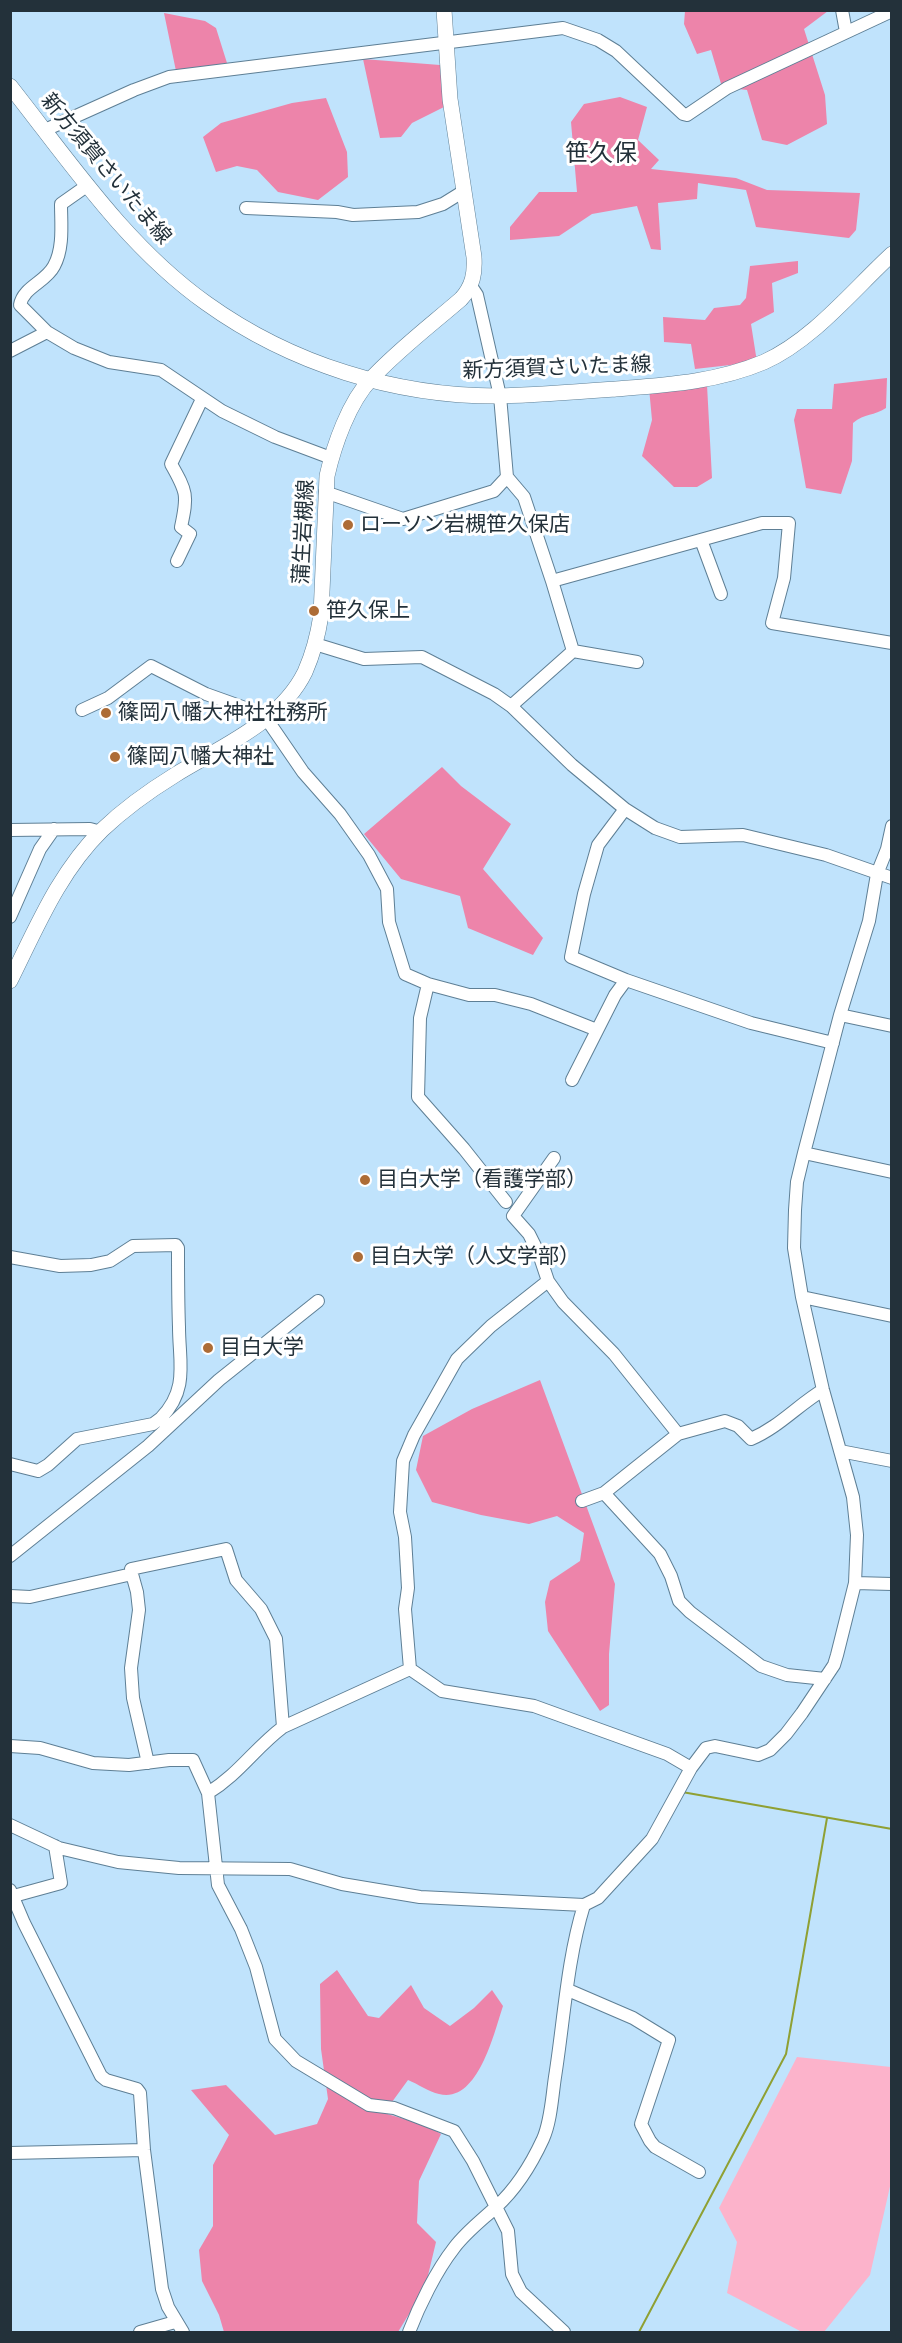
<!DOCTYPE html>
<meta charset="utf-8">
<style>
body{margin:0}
#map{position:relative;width:902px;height:2343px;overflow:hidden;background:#c0e3fc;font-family:Cabin,sans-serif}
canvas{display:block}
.frame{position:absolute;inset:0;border:12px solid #23313a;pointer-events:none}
</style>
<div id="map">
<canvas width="902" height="2343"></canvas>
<div class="frame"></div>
</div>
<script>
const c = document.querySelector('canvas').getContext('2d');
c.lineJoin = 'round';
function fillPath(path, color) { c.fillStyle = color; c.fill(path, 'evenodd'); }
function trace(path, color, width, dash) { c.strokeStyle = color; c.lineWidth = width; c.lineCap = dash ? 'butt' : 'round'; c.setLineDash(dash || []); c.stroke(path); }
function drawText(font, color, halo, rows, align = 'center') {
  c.font = font + ' Cabin,"Noto Sans JP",sans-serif'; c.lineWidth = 6; c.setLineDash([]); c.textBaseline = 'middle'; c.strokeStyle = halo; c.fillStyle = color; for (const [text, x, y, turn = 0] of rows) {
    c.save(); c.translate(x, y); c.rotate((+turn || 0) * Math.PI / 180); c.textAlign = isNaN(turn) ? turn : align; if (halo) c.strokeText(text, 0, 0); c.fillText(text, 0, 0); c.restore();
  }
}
fillPath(new Path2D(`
 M 797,2057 L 891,2067 L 891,2182 L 870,2275 L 824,2332 L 802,2332 L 727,2293 L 737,2242 L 719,2208 Z`), '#fcb3cb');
fillPath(new Path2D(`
 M 685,11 L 828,11 L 804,29 L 825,95 L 827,124 L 787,145 L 762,140 L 747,90 L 722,87 L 711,50 L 697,54 L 684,24 Z
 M 164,13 L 205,21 L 216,28 L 227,63 L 176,71 Z
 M 363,59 L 440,65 L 444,107 L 412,123 L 401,137 L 380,138 Z
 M 620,97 L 647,107 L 638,140 L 659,160 L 651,169 L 736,178 L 767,190 L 860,193 L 856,230 L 849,238 L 756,227 L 746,190 L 698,183 L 697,199 L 658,203 L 661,250 L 651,249 L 637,206 L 592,214 L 559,236 L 510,240 L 510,227 L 539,192 L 577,192 L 571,122 L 584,104 Z
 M 326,98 L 347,152 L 348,177 L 318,200 L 278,192 L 257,170 L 237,166 L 216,172 L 203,137 L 221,123 L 292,103 Z
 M 798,261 L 798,273 L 772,283 L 774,312 L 751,324 L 757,362 L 695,369 L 691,344 L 664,342 L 663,317 L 705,320 L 714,308 L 740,305 L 746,298 L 750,266 Z
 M 887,378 L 886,408 C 874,416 865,413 853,423 L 852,461 L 841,494 L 806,488 L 794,420 L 797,409 L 832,409 L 834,384 Z
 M 707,385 L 712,478 L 697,487 L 674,487 L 642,456 L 652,420 L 649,388 Z
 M 442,767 L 461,786 L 511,824 L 483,869 L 543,938 L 533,955 L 468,928 L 460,896 L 401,879 L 364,834 Z
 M 540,1380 L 615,1584 L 609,1654 L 609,1705 L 600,1711 L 548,1631 L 545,1602 L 550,1581 L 580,1561 L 584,1533 L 557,1516 L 529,1524 L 481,1515 L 432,1502 L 416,1470 L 423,1436 L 472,1409 Z
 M 337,1970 L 368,2016 L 379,2018 L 411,1985 L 424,2008 L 450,2026 L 474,2008 L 492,1990 L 503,2006 C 494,2033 478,2104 439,2094 C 429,2092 418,2084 408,2080 L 384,2113 L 428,2126 L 441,2134 L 419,2181 L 417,2223 L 436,2242 L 425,2288 L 398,2332 L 224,2332 L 219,2315 L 202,2281 L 199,2250 L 213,2226 L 213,2165 L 229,2135 L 191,2090 L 226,2085 L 275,2135 L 317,2124 L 328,2099 L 321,2049 L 320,1984 Z`), '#ed84aa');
trace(new Path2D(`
 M 682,1792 L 892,1829
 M 639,2332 L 786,2054 L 827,1818`), '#8fa033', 2);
const minor = new Path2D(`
 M 842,10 L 846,32
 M 45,130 L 134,90 L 169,77 L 563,28 L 598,40 L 616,51 L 683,114 L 687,115 L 727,88 L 892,11
 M 88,185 L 61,204 C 61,223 64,248 54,266 C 46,282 23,287 20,305 L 47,332 L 74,348 L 109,362 L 161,370 L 222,411 L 275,437 L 331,458
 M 246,208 L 337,212 L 353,215 L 418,212 L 443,204 L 464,191
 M 471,286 L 477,295 L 500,396 L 507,477 L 524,497 L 552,581 L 573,651
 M 10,351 L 47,332
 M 325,492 L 403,519 L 494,491 L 507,477
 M 701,540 L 721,594
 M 177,561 L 190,534 L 181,527 C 188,495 187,492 171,464 L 202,399
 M 552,581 L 762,523 L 789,523 L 784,578 L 772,623 L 892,643
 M 315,644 L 364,659 L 422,657 L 494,694 L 511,706 L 572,765 L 625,809 L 655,828 L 680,837 L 743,835 L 826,855 L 892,878
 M 511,706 L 573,651 L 637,662
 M 82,710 L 108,698 L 151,666 L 206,694 L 262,714 L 266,718 L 303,772 L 340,814 L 369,855 L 387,889 L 389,922 L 405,974 L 428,984 L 469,995 L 495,995 L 531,1004 L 597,1030
 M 625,809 L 598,845 L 584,894 L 571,957 L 626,980 L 751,1023 L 833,1043
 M 10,830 L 90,829 L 101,832
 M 10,917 L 40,849 L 54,829
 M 428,984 L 420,1018 L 418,1097 L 464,1149 L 506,1202
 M 840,1015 L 892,1026
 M 572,1080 L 615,995 L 626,980
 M 804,1153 L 892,1172
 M 554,1158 L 513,1216 L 529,1234 L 539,1254 L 548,1281 L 563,1302 L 614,1354 L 678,1434
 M 10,1257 L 60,1266 L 91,1265 L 110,1261 L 133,1246 L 176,1245 L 178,1248 C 178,1274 178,1300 179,1327 C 179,1362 189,1389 161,1418 L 168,1427
 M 802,1297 L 892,1316
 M 840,1451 L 892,1461
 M 10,1464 L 38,1471 L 48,1465 L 77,1439 L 153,1424 L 161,1418
 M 604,1493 L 660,1554 L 671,1576 L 679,1601 L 690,1612 L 761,1666 L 787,1675 L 825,1679
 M 582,1501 L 604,1493 L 678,1434 L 725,1421 L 738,1426 L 751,1439 C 779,1427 798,1405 823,1390
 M 10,1556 L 148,1446 L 219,1380 L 318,1301
 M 132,1574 L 137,1592 L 139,1610 L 131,1668 L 133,1698 L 148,1763
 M 855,1583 L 892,1584
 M 10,1596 L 30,1597 L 132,1574 L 131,1569 L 226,1549 L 236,1580 L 261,1609 L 276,1639 L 283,1727
 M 410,1669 L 405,1609 L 408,1588 L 405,1537 L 400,1512 L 403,1461 L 414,1435 L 457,1359 L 491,1326 L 548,1281
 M 410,1669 L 442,1691 L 534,1706 L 667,1754 L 691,1768
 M 10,1746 L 40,1748 L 93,1763 L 129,1765 L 169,1760 L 193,1760 L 208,1793 L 218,1885 L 241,1929 L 256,1967 L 275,2039 L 296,2061 L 369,2105 L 394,2108 L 454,2131 L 473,2161 L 508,2231 L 512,2274 L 521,2292 L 564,2332
 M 208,1793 C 239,1774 255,1748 283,1727 L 410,1669
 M 10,1825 L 59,1848 L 118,1862 L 179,1868 L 290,1869 L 342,1884 L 420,1897 L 584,1905 L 598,1898 L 652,1839 L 691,1768 L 706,1748 L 715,1746 L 758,1755 L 770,1750 L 786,1734 L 802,1713 L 834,1665 L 837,1655 L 855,1583 L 857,1535 L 853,1497 L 823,1390 L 802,1297 L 794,1248 L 795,1210 L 797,1182 L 804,1153 L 840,1015 L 869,921 L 877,874 L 887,849 L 892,826
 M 10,1890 L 24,1923 L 101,2076 L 106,2080 L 137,2089 L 140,2093 L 144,2150 L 162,2289 L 168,2307 L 183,2332
 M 10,1897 L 61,1883 L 55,1846
 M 568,1990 L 633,2018 L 669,2040 L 641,2124 L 650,2141 L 655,2147 L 699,2172
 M 10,2153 L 144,2150
 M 140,2332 L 175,2322
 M 409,2332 C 419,2306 436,2271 454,2248 C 466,2232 482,2220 496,2207 C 517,2188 531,2165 543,2139 C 551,2121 552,2097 555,2077 C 564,2020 567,1960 584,1905`);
const major = new Path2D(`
 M 10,86 C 70,162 126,246 206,303 C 291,364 396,397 501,396 C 539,395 577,392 616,389 C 666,385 717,382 764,362 C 813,340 853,290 892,254
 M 10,981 C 36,929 59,872 102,830 C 124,809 149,791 175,775 C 220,747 280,723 305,672 C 313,654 318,635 321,615 L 327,476 C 334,445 349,402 371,379 C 398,350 431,325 461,299 C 473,286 475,273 474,257 L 450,99 L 444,10`);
trace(minor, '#5e7f95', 14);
trace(major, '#5e7f95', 16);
trace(minor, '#fff', 12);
trace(major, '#fff', 15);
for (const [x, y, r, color] of [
 [348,525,6,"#ad6c36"],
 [314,611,6,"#ad6c36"],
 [106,713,6,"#ad6c36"],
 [115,757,6,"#ad6c36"],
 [365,1180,6,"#ad6c36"],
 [358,1257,6,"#ad6c36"],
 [208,1348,6,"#ad6c36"]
]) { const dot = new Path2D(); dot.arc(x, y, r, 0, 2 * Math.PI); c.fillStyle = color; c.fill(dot); trace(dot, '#fff', 2); }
drawText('21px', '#23313a', '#fff', [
 ["新方須賀さいたま線",106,169,50],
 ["新方須賀さいたま線",557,368,-2],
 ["蒲生岩槻線",304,532,-87]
]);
drawText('21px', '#23313a', '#fff', [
 ["ローソン岩槻笹久保店",360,525],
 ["笹久保上",326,611],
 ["篠岡八幡大神社社務所",118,713],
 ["篠岡八幡大神社",127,757],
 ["目白大学（看護学部）",377,1180],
 ["目白大学（人文学部）",370,1257],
 ["目白大学",220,1348]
], 'left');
drawText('24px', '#23313a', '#fff', [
 ["笹久保",601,154]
]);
</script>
